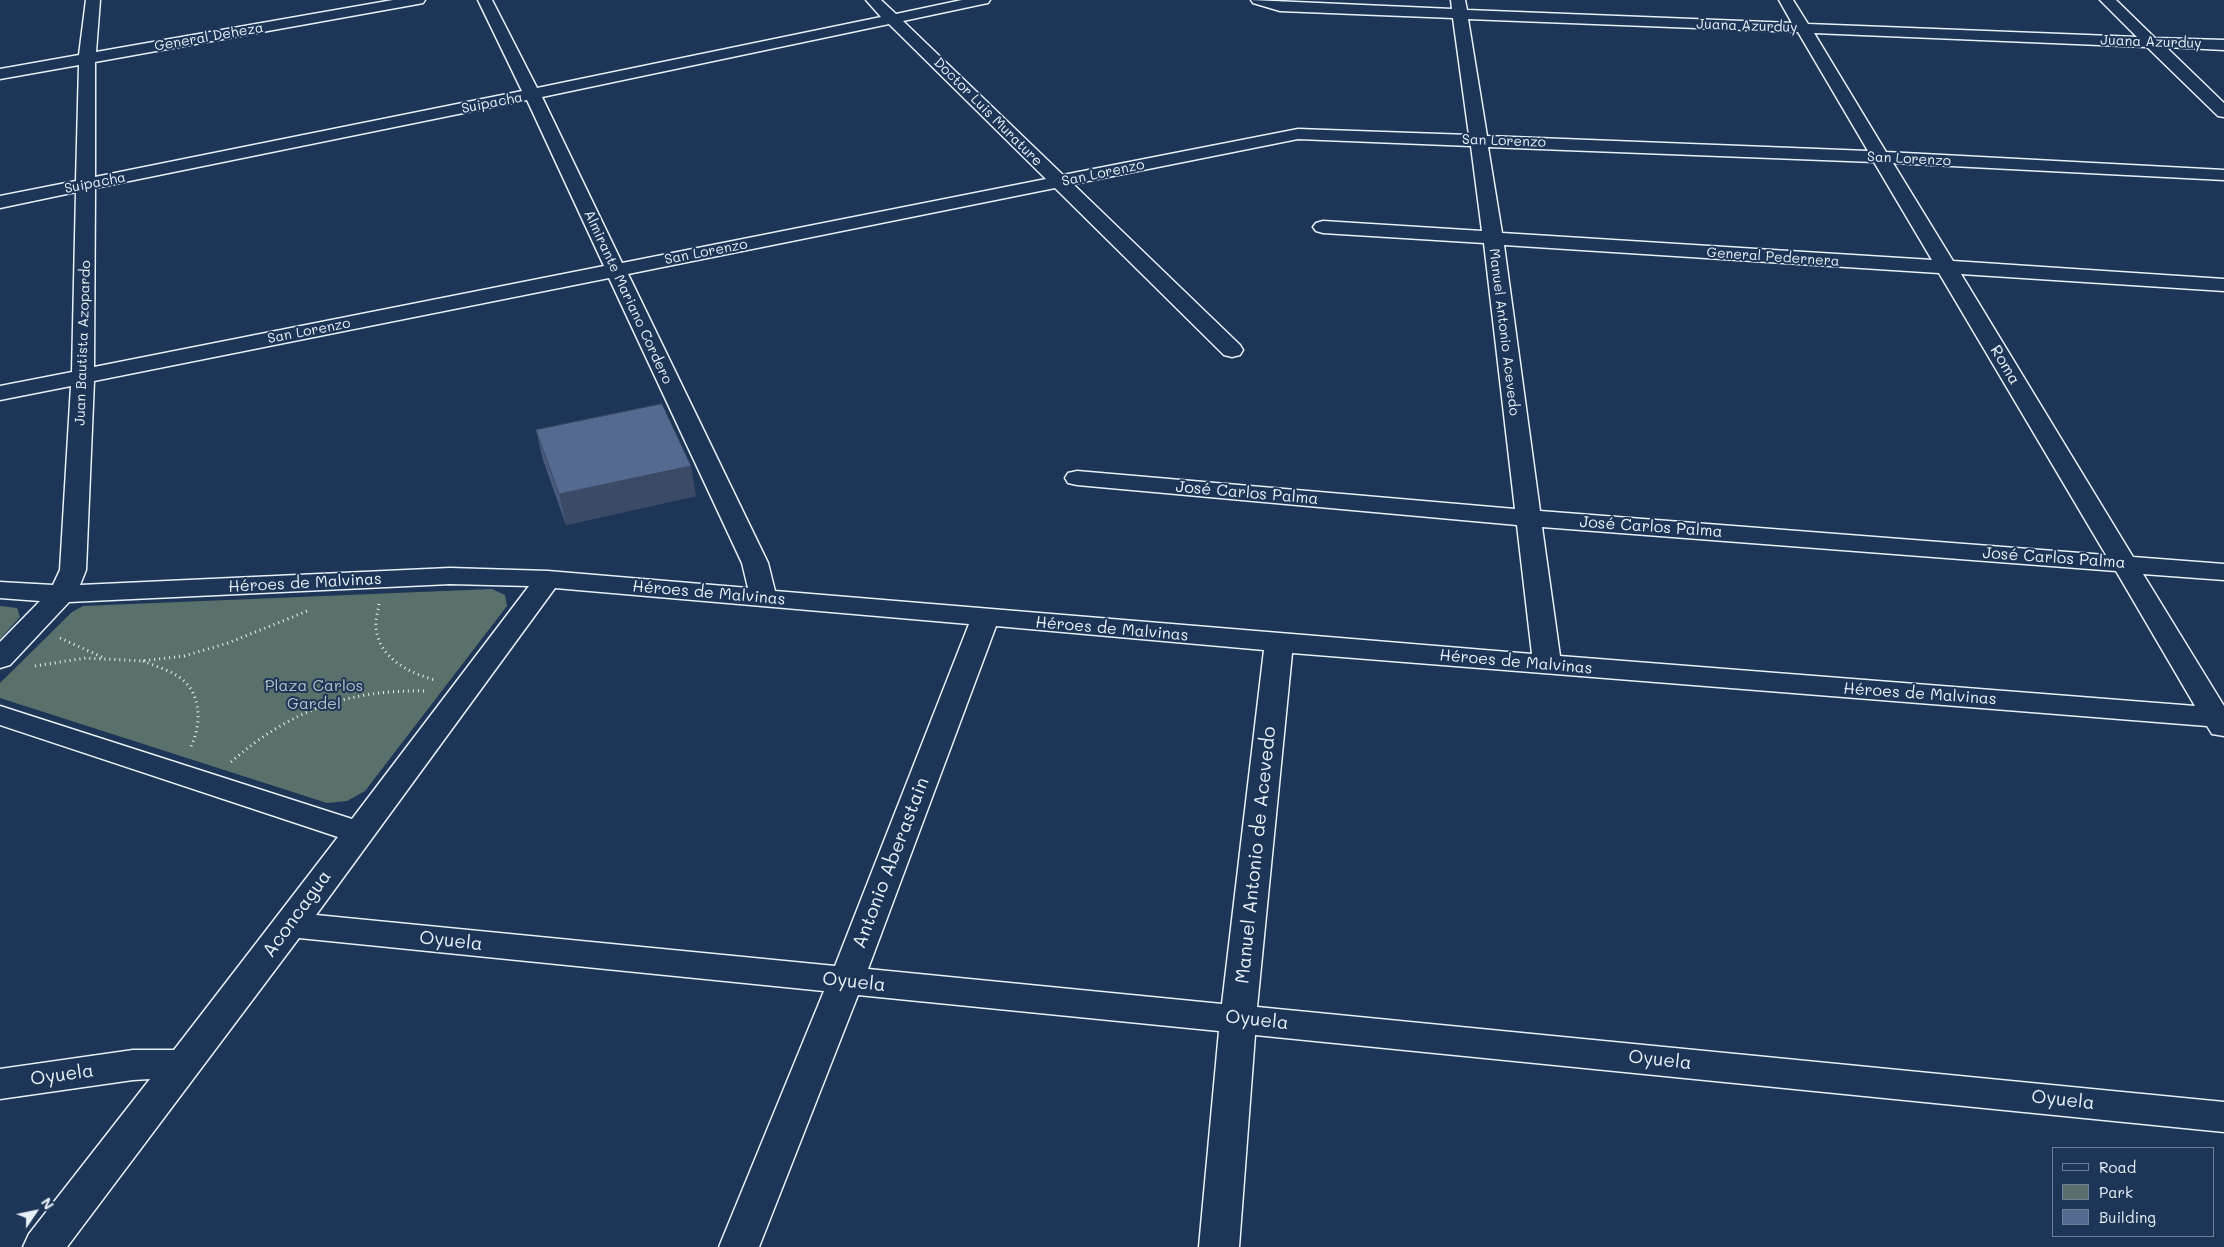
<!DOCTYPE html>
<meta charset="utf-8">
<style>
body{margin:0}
#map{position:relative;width:2224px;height:1247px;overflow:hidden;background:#1d3557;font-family:Mali,sans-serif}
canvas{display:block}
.legend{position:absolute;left:2052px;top:1147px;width:162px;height:90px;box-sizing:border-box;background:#1d3557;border:1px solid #6e8097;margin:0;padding:6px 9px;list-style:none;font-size:15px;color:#e8f1f8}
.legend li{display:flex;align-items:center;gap:10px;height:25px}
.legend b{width:25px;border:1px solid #6e8097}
.north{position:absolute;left:10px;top:1187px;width:50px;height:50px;-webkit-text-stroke:4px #1d3557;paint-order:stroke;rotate:56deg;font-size:14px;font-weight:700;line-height:20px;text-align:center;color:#e8f1f8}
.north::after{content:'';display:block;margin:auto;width:18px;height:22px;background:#e8f1f8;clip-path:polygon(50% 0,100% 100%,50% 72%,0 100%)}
</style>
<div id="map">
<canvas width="2224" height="1247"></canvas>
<ul class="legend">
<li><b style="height:6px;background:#1d3557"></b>Road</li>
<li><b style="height:14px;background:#5a706b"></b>Park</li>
<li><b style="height:14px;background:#556a91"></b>Building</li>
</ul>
<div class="north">N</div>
</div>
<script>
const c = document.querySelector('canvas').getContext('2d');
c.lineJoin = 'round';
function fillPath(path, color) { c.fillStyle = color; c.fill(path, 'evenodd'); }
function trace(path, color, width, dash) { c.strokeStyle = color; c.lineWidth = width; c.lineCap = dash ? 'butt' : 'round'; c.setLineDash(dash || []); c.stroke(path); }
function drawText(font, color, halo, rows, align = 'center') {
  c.font = font + ' Mali,sans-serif'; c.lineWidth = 4; c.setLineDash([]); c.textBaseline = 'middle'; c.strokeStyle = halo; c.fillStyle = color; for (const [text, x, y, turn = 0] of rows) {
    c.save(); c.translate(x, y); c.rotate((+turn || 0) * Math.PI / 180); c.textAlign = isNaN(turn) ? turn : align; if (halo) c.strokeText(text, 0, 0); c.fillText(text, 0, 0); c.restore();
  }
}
fillPath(new Path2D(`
 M 492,589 L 505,595 L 507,606 L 365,791 L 347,801 L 327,803 L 0,698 L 0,683 L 72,612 L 83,606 Z
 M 0,606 L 17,608 L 20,617 L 0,639 Z`), '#5a706b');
const minor = new Path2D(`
 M 86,0 L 100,0 L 96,52 L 393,0 L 425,0 L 423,3 L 418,4 L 95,62 L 95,177 L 522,91 L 478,0 L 492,0 L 537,88 L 881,17 L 866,0 L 881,0 L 896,14 L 962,0 L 990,0 L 988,3 L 983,4 L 903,21 L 1063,175 L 1298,129 L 1469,135 L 1453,18 L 1280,11 L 1253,3 L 1251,0 L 1452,9 L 1451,0 L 1465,0 L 1467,10 L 1792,23 L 1779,0 L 1793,0 L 1808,24 L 2137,37 L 2100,0 L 2116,0 L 2155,38 L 2224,40 L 2224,50 L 2166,47 L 2224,103 L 2224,117 L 2218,116 L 2147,47 L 1814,33 L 1886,152 L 2224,170 L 2224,180 L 1893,163 L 1953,261 L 2224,279 L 2224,291 L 1961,274 L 2133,557 L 2224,564 L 2224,580 L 2143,574 L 2224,706 L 2224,736 L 2212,734 L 2207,726 L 1292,653 L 1257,1007 L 2224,1102 L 2224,1132 L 1255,1035 L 1239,1247 L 1199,1247 L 1219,1031 L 858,995 L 759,1247 L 719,1247 L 824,991 L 299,938 L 67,1247 L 23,1247 L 29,1234 L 150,1079 L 133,1080 L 0,1099 L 0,1069 L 133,1050 L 174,1050 L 338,837 L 0,725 L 0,706 L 352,819 L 529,586 L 450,584 L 69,602 L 10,665 L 0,668 L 0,642 L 40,601 L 0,598 L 0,582 L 53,585 L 60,570 L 71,386 L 0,400 L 0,386 L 72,372 L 76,192 L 0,208 L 0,196 L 76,181 L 79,65 L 0,79 L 0,69 L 79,55 ZM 1468,19 L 1798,32 L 1868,151 L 1487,136 ZM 889,24 L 1046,179 L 622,263 L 542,97 ZM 527,100 L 604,266 L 94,367 L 95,188 ZM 1298,139 L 1471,146 L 1482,231 L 1323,221 L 1316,223 L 1313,227 L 1316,231 L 1323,233 L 1484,243 L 1515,509 L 1077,471 L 1068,473 L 1065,478 L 1068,483 L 1077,485 L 1517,525 L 1532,654 L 775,591 L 768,563 L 628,274 L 1055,188 L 1224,355 L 1232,357 L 1240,355 L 1243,350 L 1240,345 L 1073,184 ZM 1488,147 L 1874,162 L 1932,260 L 1502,233 ZM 1504,245 L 1939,273 L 2106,555 L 1540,511 ZM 609,278 L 742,563 L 748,588 L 548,571 L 450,568 L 80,585 L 86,570 L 94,381 ZM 1542,527 L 2116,571 L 2195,706 L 1560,656 ZM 555,588 L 969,624 L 835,966 L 316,915 ZM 996,626 L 1264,650 L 1222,1004 L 868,969 Z`);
trace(minor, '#e8f1f8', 3);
trace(new Path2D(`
 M 379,604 C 378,612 375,620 376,628 C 379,658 409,673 435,680
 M 60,638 L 102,657
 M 143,661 C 157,667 174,671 185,682 C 202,698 201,729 190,748
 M 35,666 L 86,658 L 142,661 L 184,656 L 228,643 L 310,610
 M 231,762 C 290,710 350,689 428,691`), '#e8f1f8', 3, [1, 4]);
fillPath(minor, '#1d3557');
fillPath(new Path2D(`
 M 536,430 L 696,496 L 566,525 L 543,460 Z`), '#495b7d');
fillPath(new Path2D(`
 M 691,466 L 696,496 L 566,525 L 559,494 Z`), '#3c4a66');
const building = new Path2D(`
 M 662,404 L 691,466 L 559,494 L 536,430 Z`);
fillPath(building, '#556a91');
trace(building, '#3c4a66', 1);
drawText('14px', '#e8f1f8', '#1d3557', [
 ["Juana Azurduy",1747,26,2],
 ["General Deheza",209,37,-10],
 ["Juana Azurduy",2151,42,2],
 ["Suipacha",492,103,-11],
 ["Doctor Luis Murature",988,112,45],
 ["San Lorenzo",1504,141,2],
 ["San Lorenzo",1909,159,3],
 ["San Lorenzo",1103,173,-12],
 ["Suipacha",95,183,-11],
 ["San Lorenzo",706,252,-11],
 ["General Pedernera",1773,257,4],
 ["Almirante Mariano Cordero",628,297,65],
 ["San Lorenzo",309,331,-11],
 ["Manuel Antonio Acevedo",1504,332,83],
 ["Juan Bautista Azopardo",83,343,-88]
]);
drawText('16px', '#e8f1f8', '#1d3557', [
 ["Roma",2005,365,59],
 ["José Carlos Palma",1247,493,5],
 ["José Carlos Palma",1651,527,4],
 ["José Carlos Palma",2054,558,4],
 ["Héroes de Malvinas",305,583,-3],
 ["Héroes de Malvinas",709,593,5],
 ["Héroes de Malvinas",1112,629,5],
 ["Héroes de Malvinas",1516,662,5],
 ["Héroes de Malvinas",1920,694,4]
]);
drawText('16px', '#b6c4c7', '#1d3557', [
 ["Plaza Carlos",314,686],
 ["Gardel",314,704]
]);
drawText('19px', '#e8f1f8', '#1d3557', [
 ["Manuel Antonio de Acevedo",1256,855,-84],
 ["Antonio Aberastain",891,863,-69],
 ["Aconcagua",297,914,-54],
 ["Oyuela",451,941,6],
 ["Oyuela",854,982,6],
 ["Oyuela",1257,1020,6],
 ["Oyuela",1660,1060,6],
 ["Oyuela",62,1075,-8],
 ["Oyuela",2063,1100,6]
]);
</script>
